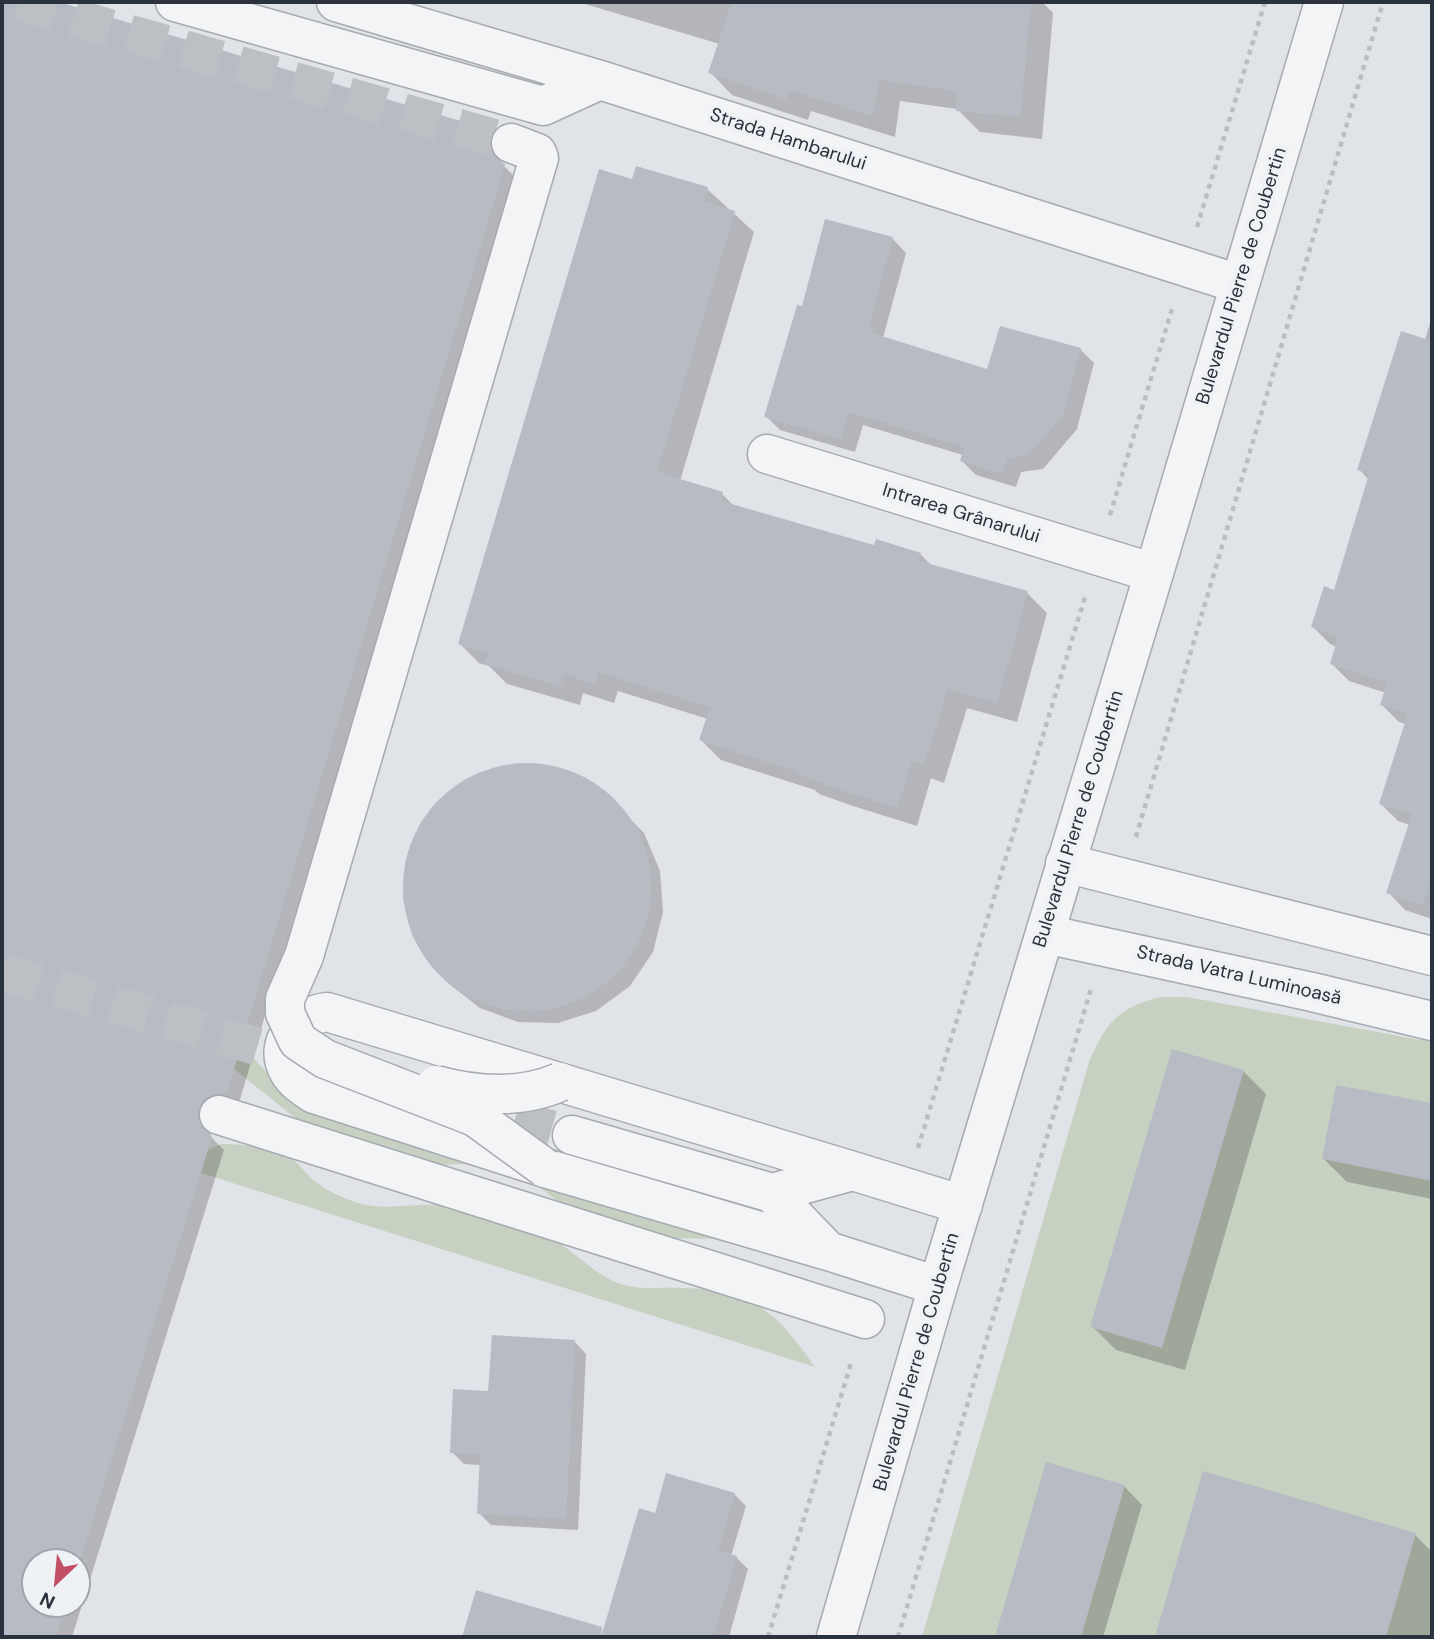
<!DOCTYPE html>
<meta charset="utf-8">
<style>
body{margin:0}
#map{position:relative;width:1434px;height:1639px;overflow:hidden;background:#e0e3e7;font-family:"DM Sans",sans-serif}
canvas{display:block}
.frame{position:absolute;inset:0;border:4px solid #2a323d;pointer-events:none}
.north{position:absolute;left:21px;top:1548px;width:70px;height:70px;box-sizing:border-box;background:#eff2f5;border:2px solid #a0a5ab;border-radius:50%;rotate:206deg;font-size:19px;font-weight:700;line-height:28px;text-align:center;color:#2a323d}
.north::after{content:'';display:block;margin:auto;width:24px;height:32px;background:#c24f65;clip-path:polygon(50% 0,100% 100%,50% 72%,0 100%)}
</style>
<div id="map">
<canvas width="1434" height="1639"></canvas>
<div class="frame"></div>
<div class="north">N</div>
</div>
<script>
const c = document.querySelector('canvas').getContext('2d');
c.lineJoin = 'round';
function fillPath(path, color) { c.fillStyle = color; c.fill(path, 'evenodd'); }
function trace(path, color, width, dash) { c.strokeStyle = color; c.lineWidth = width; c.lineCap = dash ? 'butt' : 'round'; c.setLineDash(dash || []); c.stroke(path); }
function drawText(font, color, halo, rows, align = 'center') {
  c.font = font + ' "DM Sans",sans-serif'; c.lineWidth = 7; c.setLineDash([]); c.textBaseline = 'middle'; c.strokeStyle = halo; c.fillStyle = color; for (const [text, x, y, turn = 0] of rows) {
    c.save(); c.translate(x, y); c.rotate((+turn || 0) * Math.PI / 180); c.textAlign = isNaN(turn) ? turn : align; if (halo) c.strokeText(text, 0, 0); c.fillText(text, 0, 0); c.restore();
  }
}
fillPath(new Path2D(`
 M 1161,997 L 1187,997 L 1432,1042 L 1432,1637 L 922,1637 L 1089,1062 C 1106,1023 1118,1007 1161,997 Z
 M 241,1045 L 292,1099 L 754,1239 L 648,1238 L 562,1204 L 534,1184 L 483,1166 L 467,1164 L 432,1165 L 333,1138 L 294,1117 L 234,1069 Z
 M 221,1144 C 247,1144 275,1147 297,1163 C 302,1167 306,1174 311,1178 C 323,1189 342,1198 358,1203 C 392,1213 429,1198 463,1209 C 491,1218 522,1225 548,1237 C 575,1250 595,1277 624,1285 C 643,1290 662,1287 682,1288 C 752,1289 777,1312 815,1367 L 201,1173 L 208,1150 Z`), '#c6d1c1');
fillPath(new Path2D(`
 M 2,2 L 53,2 L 493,132 L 505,144 L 501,161 L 503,165 L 516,178 L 238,1106 L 209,1122 L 211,1137 L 224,1150 L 72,1637 L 2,1637 ZM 35,1562 L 77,1562 L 77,1604 L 35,1604 Z
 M 578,2 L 1042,2 L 1053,13 L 1042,139 L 980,132 L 957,109 L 900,101 L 895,137 L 811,111 L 808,120 L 732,95 L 710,72 L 720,44 Z
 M 633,181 L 707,189 L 754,232 L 680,481 L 722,494 L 735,507 L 875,547 L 920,554 L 933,567 L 1027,593 L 1047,613 L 1017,722 L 967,708 L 944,783 L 931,778 L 917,826 L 853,806 L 819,794 L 815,790 L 721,760 L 701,740 L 708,719 L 618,691 L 614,703 L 583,693 L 580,705 L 507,684 L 489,666 L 479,663 L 460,644 Z
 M 892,238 L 906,253 L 883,338 L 989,371 L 1080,349 L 1094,363 L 1077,429 L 1043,469 L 1021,472 L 1016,487 L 976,475 L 962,461 L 963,455 L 863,425 L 855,452 L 780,430 L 766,416 L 803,308 Z
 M 1432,316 L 1432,919 L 1405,910 L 1388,892 L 1410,825 L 1398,821 L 1381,804 L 1406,724 L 1399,722 L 1382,705 L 1386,693 L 1349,681 L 1332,664 L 1337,647 L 1330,644 L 1313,627 L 1335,592 L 1369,480 L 1359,469 L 1425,340 Z
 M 525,764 L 566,770 L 602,790 L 644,833 L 660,871 L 663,912 L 653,952 L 630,986 L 596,1011 L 558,1023 L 518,1022 L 480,1008 L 449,984 L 436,971 L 413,937 L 403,899 L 406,859 L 421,822 L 448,792 L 484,771 Z
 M 1243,1071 L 1266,1094 L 1185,1370 L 1116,1350 L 1092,1326 Z
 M 1338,1087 L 1432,1105 L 1432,1199 L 1347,1182 L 1324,1159 Z
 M 574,1341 L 586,1354 L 578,1530 L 491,1525 L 479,1513 L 481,1465 L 464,1464 L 452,1452 L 490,1393 Z
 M 1047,1464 L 1124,1486 L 1142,1505 L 1103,1637 L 997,1637 Z
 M 1204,1474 L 1415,1535 L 1432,1552 L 1432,1637 L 1157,1637 Z
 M 734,1494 L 746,1506 L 731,1556 L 736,1557 L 748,1569 L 729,1637 L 603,1637 L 640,1510 L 656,1515 Z
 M 477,1592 L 573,1629 L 572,1637 L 464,1637 Z`), '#0003');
fillPath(new Path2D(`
 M 2,2 L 59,2 L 494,131 L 490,136 L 490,147 L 494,157 L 505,164 L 226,1094 L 215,1094 L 205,1098 L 198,1109 L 198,1119 L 202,1129 L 212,1136 L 77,1570 L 77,1562 L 35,1562 L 35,1604 L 66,1604 L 56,1637 L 2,1637 Z
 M 732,2 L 1031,2 L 1020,117 L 956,111 L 957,91 L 879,80 L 873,116 L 789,90 L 786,99 L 708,73 Z
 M 636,166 L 708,187 L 704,201 L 735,211 L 657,472 L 723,492 L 721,501 L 874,545 L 876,539 L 921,553 L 919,561 L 1028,591 L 997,703 L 948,689 L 924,764 L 912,760 L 897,808 L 832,787 L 797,774 L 798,772 L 699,740 L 710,707 L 598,672 L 595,684 L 564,674 L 560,686 L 485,664 L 488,653 L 458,644 L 599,169 L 632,179 Z
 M 825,219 L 893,237 L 869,325 L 874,327 L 872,333 L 987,369 L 1000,326 L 1081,348 L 1063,415 L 1029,455 L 1007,459 L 1002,474 L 960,461 L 964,447 L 849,412 L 841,439 L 764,417 L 797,305 L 802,306 Z
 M 1401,331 L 1432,341 L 1432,876 L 1423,905 L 1386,893 L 1412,814 L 1379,804 L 1408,713 L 1380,705 L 1387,683 L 1330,664 L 1338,637 L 1311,627 L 1324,586 L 1334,590 L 1369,474 L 1357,470 Z
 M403 887a124 124 0 1 1 248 0a124 124 0 1 1-248 0Z
 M 1172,1049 L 1244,1070 L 1162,1348 L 1090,1327 Z
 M 1336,1085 L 1432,1103 L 1432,1181 L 1322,1159 Z
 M 492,1335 L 575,1340 L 566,1519 L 477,1514 L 480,1454 L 450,1453 L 453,1389 L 488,1391 Z
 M 1046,1462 L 1125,1485 L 1081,1637 L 995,1637 Z
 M 1203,1471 L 1416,1533 L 1386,1637 L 1155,1637 Z
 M 666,1473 L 735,1493 L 718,1550 L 737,1556 L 713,1637 L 601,1637 L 639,1508 L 655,1513 Z
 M 476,1590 L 602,1627 L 601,1637 L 462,1637 Z`), '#b7bcc4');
trace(new Path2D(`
 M 19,2 L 511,143
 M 2,972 L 314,1063
 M 460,1104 L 572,1135`), '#bcc0c5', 38, [38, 19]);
const minor = new Path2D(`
 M 175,2 L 543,106 L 600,80
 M 336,2 L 600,80 L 1239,284
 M 767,454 L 1154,573
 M 1065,863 L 1432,956
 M 1045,934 L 1312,992 L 1432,1021
 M 304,956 L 539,158 L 537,153 L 511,143
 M 219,1115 L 865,1319
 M 572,1135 L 772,1193 L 828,1251 L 938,1286
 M 772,1193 L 853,1171 L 963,1205
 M 828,1251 L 545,1168 L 314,1094 C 305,1088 294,1081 289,1072 C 271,1042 300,1015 327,1012 L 853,1171
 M 836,1637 L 938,1286 L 1154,573 L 1324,2`);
trace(minor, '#a6aab1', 41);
trace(new Path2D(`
 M 1197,227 L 1265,2
 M 1110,515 L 1172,309
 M 1136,837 L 1383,2
 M 918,1148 L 1085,597
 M 768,1637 L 852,1360
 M 898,1637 L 1091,989`), '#babec2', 4.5, [5, 5]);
trace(minor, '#f2f4f6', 38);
const minorBridge = new Path2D(`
 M 304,956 L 285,999 L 285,1013 L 298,1041 L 325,1059 L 475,1117 L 545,1168
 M 436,1085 C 477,1096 521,1099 560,1082`);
trace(minorBridge, '#a6aab1', 41, []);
trace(minorBridge, '#f2f4f6', 38);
drawText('19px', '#2a323d', '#eff2f5', [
 ["Strada Hambarului",788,140,18],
 ["Bulevardul Pierre de Coubertin",1242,276,-73],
 ["Intrarea Grânarului",961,514,17],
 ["Bulevardul Pierre de Coubertin",1079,819,-73],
 ["Strada Vatra Luminoasă",1239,976,13],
 ["Bulevardul Pierre de Coubertin",917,1362,-74]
]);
</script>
